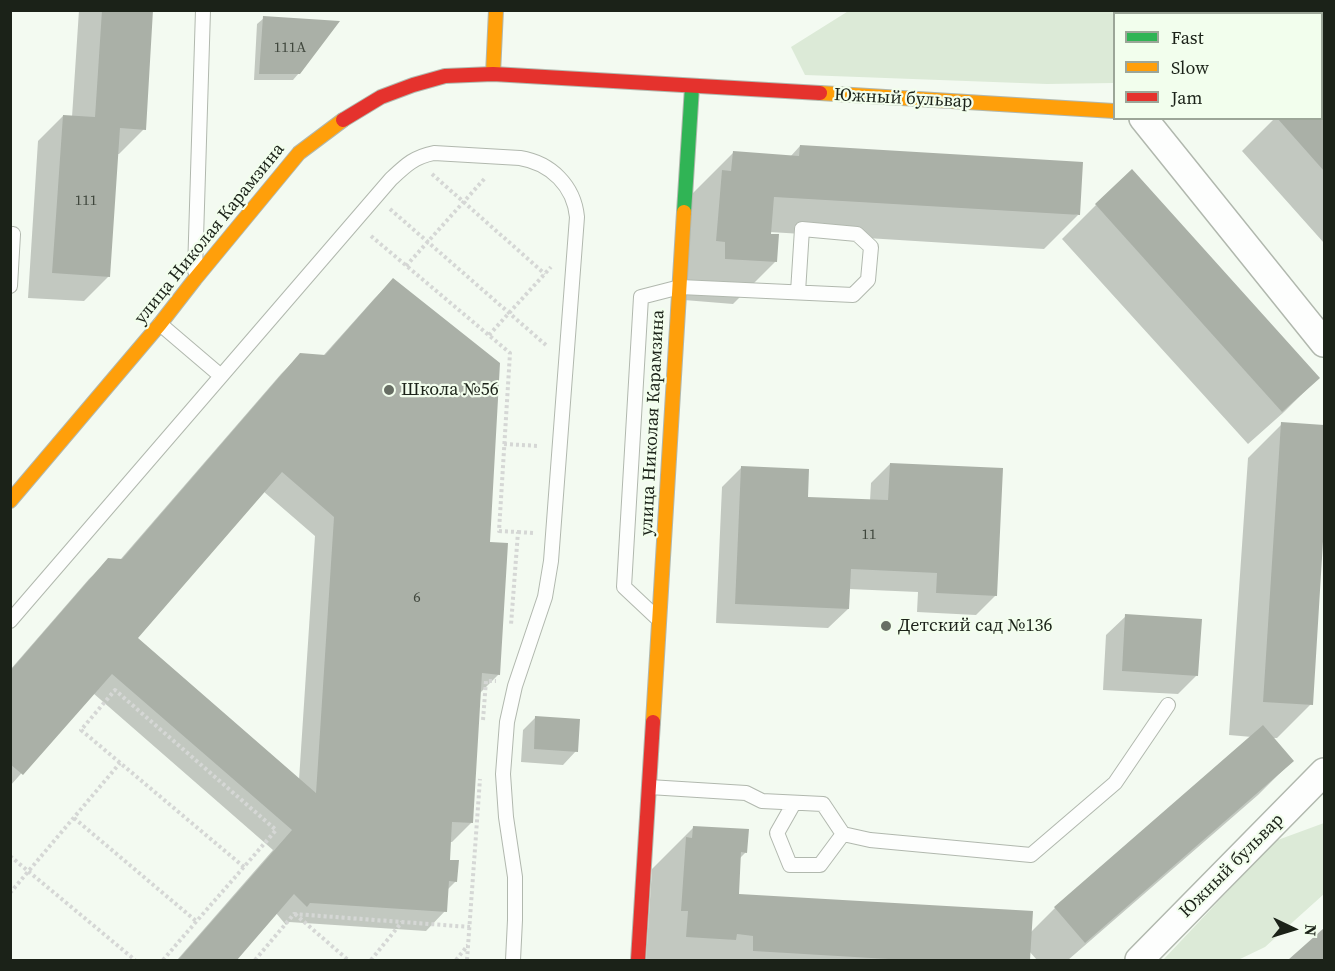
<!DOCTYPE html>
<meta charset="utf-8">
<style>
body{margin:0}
#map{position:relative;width:1335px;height:971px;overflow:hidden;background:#f3faf1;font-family:"Source Serif 4",serif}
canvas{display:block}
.frame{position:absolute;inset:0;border:12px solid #1b2218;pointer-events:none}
.legend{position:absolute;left:1113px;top:12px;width:210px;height:108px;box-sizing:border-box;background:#f2feed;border:2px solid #9ca698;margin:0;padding:8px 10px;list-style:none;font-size:18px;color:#1b2218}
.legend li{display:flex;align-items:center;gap:12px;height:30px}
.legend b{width:30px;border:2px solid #9ca698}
.north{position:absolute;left:1263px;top:899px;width:60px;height:60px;-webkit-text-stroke:4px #f2feed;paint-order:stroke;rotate:94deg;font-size:16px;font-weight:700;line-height:24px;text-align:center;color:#1b2218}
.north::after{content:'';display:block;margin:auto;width:21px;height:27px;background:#1b2218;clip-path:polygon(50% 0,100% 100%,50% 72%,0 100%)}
</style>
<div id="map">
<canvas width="1335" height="971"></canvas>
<div class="frame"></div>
<ul class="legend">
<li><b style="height:8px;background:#30b455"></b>Fast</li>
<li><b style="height:8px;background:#ff9f0a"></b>Slow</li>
<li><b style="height:8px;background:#e5322d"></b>Jam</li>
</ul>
<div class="north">N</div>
</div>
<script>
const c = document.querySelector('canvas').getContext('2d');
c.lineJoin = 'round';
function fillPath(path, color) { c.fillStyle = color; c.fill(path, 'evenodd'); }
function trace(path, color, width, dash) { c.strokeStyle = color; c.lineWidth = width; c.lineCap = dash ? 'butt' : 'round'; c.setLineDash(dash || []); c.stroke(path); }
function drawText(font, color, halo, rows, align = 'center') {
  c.font = font + ' "Source Serif 4",serif'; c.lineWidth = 4.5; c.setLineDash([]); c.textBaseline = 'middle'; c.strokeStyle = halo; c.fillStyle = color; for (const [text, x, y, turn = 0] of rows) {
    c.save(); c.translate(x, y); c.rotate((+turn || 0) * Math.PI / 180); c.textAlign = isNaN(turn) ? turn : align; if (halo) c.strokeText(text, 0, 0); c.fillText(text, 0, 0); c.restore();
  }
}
fillPath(new Path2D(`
 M 850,10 L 1174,10 L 1174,13 L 1114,14 L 1114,83 L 1047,84 L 805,75 L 791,47 Z
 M 1324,823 L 1324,894 L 1265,947 L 1238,960 L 1163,960 L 1275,841 Z`), '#dcead7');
fillPath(new Path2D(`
 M 79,10 L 152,10 L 144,129 L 119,154 L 117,154 L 109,276 L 84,301 L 28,298 L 38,141 L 63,116 L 72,117 Z
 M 1284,10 L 1324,10 L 1324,53 L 1322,55 L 1322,14 L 1281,14 Z
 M 264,18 L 299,73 L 293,80 L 254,80 L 257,24 Z
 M 1322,87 L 1324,90 L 1324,243 L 1242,151 L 1275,118 L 1322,118 Z
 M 800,146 L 1078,215 L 1044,249 L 770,232 L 775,262 L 733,304 L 684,300 L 691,195 L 733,153 L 790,157 Z
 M 1096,205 L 1318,378 L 1284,412 L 1248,444 L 1062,239 Z
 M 393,280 L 488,543 L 499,674 L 479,694 L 471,823 L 452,842 L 449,842 L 448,861 L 456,881 L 447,890 L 445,911 L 426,931 L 289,922 L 286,925 L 276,913 L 235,960 L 177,960 L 273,850 L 93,693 L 10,786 L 10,670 L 89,579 L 109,560 L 120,560 L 281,374 L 300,355 L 323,356 L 374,299 ZM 263,491 L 315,536 L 299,780 L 136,638 Z
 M 1282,424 L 1324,427 L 1324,502 L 1311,704 L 1277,738 L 1272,738 L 1292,761 L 1258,795 L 1068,960 L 1037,960 L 1029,951 L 1028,960 L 646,960 L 652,869 L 694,827 L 746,852 L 740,858 L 737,895 L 1030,933 L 1055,908 L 1252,737 L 1229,735 L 1248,458 Z
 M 890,464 L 996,595 L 976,615 L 917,612 L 918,592 L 849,589 L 848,609 L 828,628 L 716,623 L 722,487 L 741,468 L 806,498 L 870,501 L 871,483 Z
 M 1126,616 L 1197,675 L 1178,694 L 1103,690 L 1106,635 Z
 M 536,717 L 576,751 L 563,765 L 521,762 L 523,730 Z
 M 1324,930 L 1324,960 L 1290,960 Z`), '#0003');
fillPath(new Path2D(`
 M 102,10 L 153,10 L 146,130 L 120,128 L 110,277 L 52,273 L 63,115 L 95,117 Z
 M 1289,10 L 1324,10 L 1324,50 L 1322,47 L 1322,14 L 1292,14 Z
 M 263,16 L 340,21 L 300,74 L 259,74 Z
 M 1322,85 L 1324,88 L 1324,171 L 1277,118 L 1322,118 Z
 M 800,145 L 1083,162 L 1080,215 L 774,197 L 771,234 L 779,234 L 777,262 L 725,259 L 725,242 L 716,241 L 722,170 L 731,171 L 733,151 L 799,156 Z
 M 1132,169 L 1320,378 L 1282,412 L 1095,204 Z
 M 393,278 L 500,363 L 490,542 L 508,543 L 500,675 L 482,673 L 473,823 L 452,822 L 450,860 L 459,860 L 457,882 L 449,881 L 447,912 L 310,903 L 307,907 L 294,894 L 237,960 L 178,960 L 292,830 L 112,674 L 23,775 L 10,764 L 10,671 L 108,558 L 122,559 L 300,353 L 325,355 ZM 282,472 L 334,517 L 316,793 L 138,638 Z
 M 1281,422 L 1324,425 L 1324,525 L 1313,705 L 1263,702 Z
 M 890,463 L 1003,468 L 997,596 L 936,593 L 937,573 L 851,569 L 849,609 L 735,604 L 741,466 L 809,469 L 808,497 L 888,500 Z
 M 1125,614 L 1202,619 L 1198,676 L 1122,671 Z
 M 535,716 L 580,719 L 578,752 L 534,749 Z
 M 1263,725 L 1294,761 L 1085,943 L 1054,907 Z
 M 693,826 L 749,829 L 747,853 L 741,852 L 739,894 L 1033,911 L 1030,960 L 905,960 L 753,951 L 753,936 L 737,934 L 736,940 L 686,937 L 688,911 L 681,911 L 686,837 L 692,838 Z
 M 1324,928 L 1324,960 L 1288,960 Z`), '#aab0a7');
const lane = new Path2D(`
 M 1322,64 L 1324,64
 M 195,271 L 203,10
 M 10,286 L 13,234
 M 160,324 L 221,376
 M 657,618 L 624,587 L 641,297 L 680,287 L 853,295 L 868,280 L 871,247 L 857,234 L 802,229 L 798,292
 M 10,621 L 391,179 C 406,165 414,157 434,153 L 520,158 C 551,163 574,186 577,217 L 551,561 L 545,597 L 515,686 L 507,722 L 503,774 L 506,817 L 515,877 L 515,920 L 513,960
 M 649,787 L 746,793 L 762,801 L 823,804 L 843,834 L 870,840 L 1031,855 L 1115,783 L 1168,705
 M 794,803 L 777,833 L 790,865 L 820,865 L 843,834`);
const street = new Path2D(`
 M 1201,14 L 1201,10
 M 1143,118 L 1324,343
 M 1139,960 L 1324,772`);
const fast = new Path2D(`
 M 684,212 L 692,87`);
const slow = new Path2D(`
 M 493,74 L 496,10
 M 820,93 L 1114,111
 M 10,501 L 160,324 L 195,279 L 299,153 L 343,120
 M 653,722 L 684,212`);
const jam = new Path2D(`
 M 343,120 L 381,97 L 413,85 L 445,76 L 493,74 L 820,93
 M 638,960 L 653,722`);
trace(lane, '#b1b8ae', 16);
trace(street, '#b1b8ae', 30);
trace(fast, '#b1b8ae', 16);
trace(slow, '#b1b8ae', 16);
trace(jam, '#b1b8ae', 16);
trace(new Path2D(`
 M 1146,14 L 1147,10
 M 432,174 L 545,274
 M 390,209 L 547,346
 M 371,236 L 510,353 L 499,531 L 518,532 L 511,625
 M 406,266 L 486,177
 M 489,335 L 551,267
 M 504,444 L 539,446
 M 518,532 L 533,533
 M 483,720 L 486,681 L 496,681
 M 74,818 L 196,921
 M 10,856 L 135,960
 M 10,893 L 120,763
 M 295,914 L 348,960
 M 163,960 C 200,917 238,874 276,830 L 115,690 L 81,730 L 244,867
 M 255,960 L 294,914 L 470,927
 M 371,960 L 402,922
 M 456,960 L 468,945
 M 467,960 L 480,779`), '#d5d7d5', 4, [3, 3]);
trace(lane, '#fdfefd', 14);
trace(street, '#fdfefd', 27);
trace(fast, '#30b455', 14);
trace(slow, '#ff9f0a', 14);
trace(jam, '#e5322d', 14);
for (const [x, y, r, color] of [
 [389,390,6,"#676e64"],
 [886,626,6,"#676e64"]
]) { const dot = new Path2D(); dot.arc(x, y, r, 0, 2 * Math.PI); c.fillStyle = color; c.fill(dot); trace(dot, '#f2feed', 2); }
drawText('15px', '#3f463c', null, [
 ["111А",290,48],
 ["111",86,201],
 ["11",869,535],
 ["6",417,598]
]);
drawText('18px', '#1b2218', '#f2feed', [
 ["Южный бульвар",903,99,3],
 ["улица Николая Карамзина",210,234,-51],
 ["улица Николая Карамзина",653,423,-87],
 ["Южный бульвар",1232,866,-45]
]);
drawText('18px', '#1b2218', '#f2feed', [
 ["Школа №56",401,390],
 ["Детский сад №136",898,626]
], 'left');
</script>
